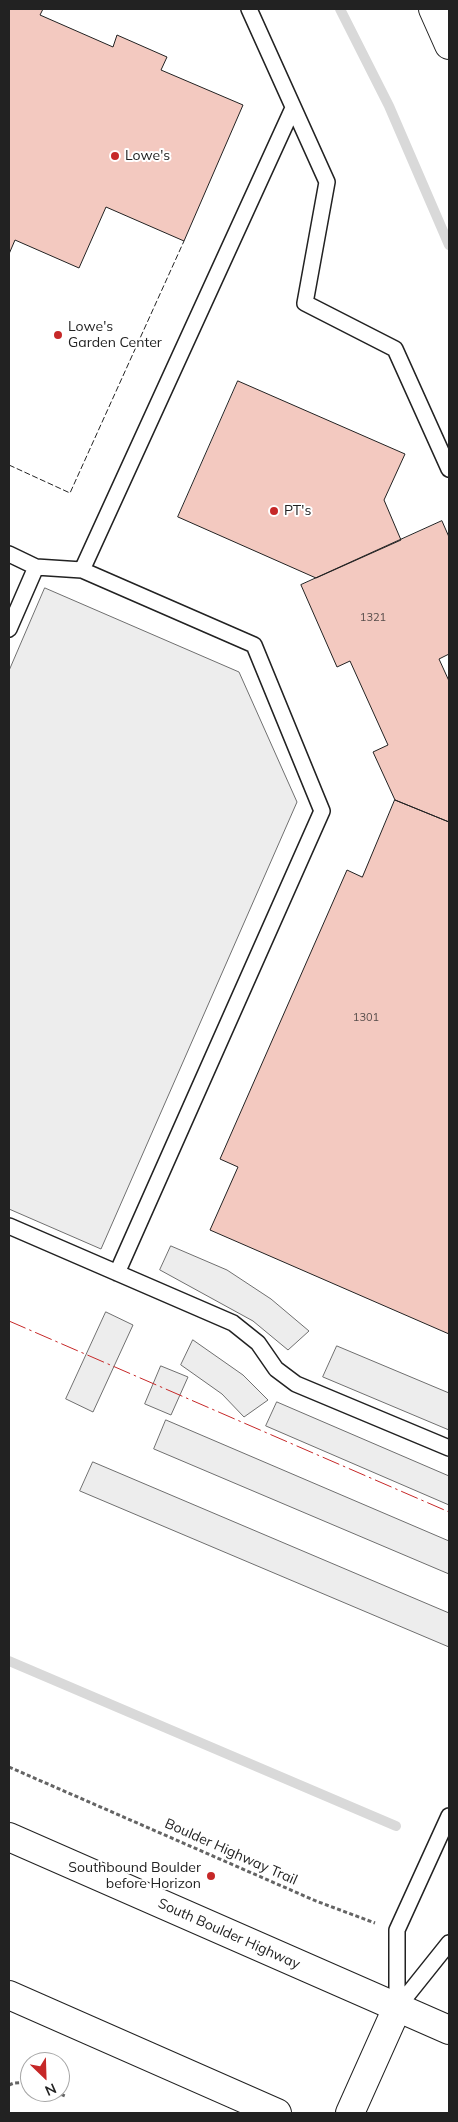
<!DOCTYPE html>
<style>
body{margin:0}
#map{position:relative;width:458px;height:2122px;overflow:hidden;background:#fff;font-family:Mulish,sans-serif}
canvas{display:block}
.frame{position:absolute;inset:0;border:10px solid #222;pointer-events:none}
.north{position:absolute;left:20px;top:2052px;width:50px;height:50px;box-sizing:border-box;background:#fff;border:1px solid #a7a7a7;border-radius:50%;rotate:156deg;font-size:14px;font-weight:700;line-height:20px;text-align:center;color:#222}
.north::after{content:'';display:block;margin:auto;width:18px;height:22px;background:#c62828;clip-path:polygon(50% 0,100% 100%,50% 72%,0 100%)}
</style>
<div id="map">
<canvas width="458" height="2122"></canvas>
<div class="frame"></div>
<div class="north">N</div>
</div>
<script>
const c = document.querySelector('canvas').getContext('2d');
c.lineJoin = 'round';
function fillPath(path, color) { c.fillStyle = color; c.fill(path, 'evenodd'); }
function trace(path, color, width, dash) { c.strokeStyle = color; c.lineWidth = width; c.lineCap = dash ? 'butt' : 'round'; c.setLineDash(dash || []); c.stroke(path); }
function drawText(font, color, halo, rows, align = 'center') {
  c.font = font + ' Mulish,sans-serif'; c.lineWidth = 4; c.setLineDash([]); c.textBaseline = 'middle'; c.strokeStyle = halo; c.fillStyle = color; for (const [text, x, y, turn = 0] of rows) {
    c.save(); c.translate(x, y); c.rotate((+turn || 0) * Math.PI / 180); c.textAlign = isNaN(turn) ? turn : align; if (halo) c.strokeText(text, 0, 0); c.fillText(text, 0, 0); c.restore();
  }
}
const parking = new Path2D(`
 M 45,588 L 239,672 L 297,802 L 101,1249 L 9,1209 L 9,671 Z
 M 171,1246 L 227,1270 L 271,1299 L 309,1331 L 288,1350 L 253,1321 L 160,1270 Z
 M 106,1312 L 133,1325 L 93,1412 L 66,1399 Z
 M 193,1340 L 243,1375 L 268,1400 L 244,1417 L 222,1394 L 181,1365 Z
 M 337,1346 L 449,1393 L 449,1430 L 323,1377 Z
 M 161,1366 L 188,1377 L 171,1415 L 145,1404 Z
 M 277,1402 L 449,1476 L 449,1505 L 266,1426 Z
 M 166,1420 L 449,1541 L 449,1574 L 154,1449 Z
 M 93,1462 L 449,1613 L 449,1647 L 80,1491 Z`);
fillPath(parking, '#ededed');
trace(parking, '#6f6f6f', 1);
trace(new Path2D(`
 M 340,9 L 389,106 L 449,245
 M 9,1661 L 396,1826`), '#d9d9d9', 10);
const building = new Path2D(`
 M 9,9 L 43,9 L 40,15 L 113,47 L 117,35 L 167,57 L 161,70 L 243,105 L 184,241 L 106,207 L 79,268 L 15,240 L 9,254 Z
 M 238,381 L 405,454 L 384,500 L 401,540 L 316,578 L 178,517 Z
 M 442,521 L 449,537 L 449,654 L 439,659 L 449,681 L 449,822 L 395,800 L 373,752 L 388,745 L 350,661 L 337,667 L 301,585 Z
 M 395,800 L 449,822 L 449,1334 L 210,1230 L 238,1167 L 220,1159 L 347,870 L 362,877 Z`);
fillPath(building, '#f3c9c0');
trace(building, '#222', 1);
const service = new Path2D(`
 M 249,9 L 327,182 L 305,303 L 395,349 L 449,469
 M 9,554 L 36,567 L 82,570 L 254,645 L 322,811 L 117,1273
 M 82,570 L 293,108
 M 9,629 L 36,567
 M 9,1226 L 233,1323 L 258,1343 L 276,1369 L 296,1384 L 449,1448
 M 397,2008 L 397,1930 L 449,1816
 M 397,2008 L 449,1943`);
const minor = new Path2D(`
 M 433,9 L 449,45`);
const primary = new Path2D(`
 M 9,1837 L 449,2030
 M 9,1995 L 277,2113
 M 350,2113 L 397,2008`);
trace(service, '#222', 18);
trace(minor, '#222', 30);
trace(primary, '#222', 30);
trace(new Path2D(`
 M 9,1767 L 316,1901 L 375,1923
 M 9,2085 L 14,2083 L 30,2082
 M 55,2092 L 65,2096`), '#646464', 3, [4, 2.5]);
trace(service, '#fff', 15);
trace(minor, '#fff', 28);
trace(primary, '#fff', 28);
trace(new Path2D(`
 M 9,465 L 70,493 L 184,241`), '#222', 1, [6, 2.5]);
trace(new Path2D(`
 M 9,1321 L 449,1512`), '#c62828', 1, [18, 4, 2.5, 4]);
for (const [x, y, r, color] of [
 [115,156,5,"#c62828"],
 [58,335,5,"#c62828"],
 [274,511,5,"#c62828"],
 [211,1876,5,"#c62828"]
]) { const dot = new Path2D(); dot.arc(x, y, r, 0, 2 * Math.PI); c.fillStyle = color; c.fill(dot); trace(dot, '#fff', 2); }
drawText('11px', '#564c4a', null, [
 ["1321",373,618],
 ["1301",366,1018]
]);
drawText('14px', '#222', '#fff', [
 ["Lowe's",125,156],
 ["Lowe's",68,327],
 ["Garden Center",68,343],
 ["PT's",284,511],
 ["Southbound Boulder",201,1868,"right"],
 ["before Horizon",201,1884,"right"]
], 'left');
drawText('14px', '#222', '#fff', [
 ["Boulder Highway Trail",231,1852,24],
 ["South Boulder Highway",229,1934,24]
]);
</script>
